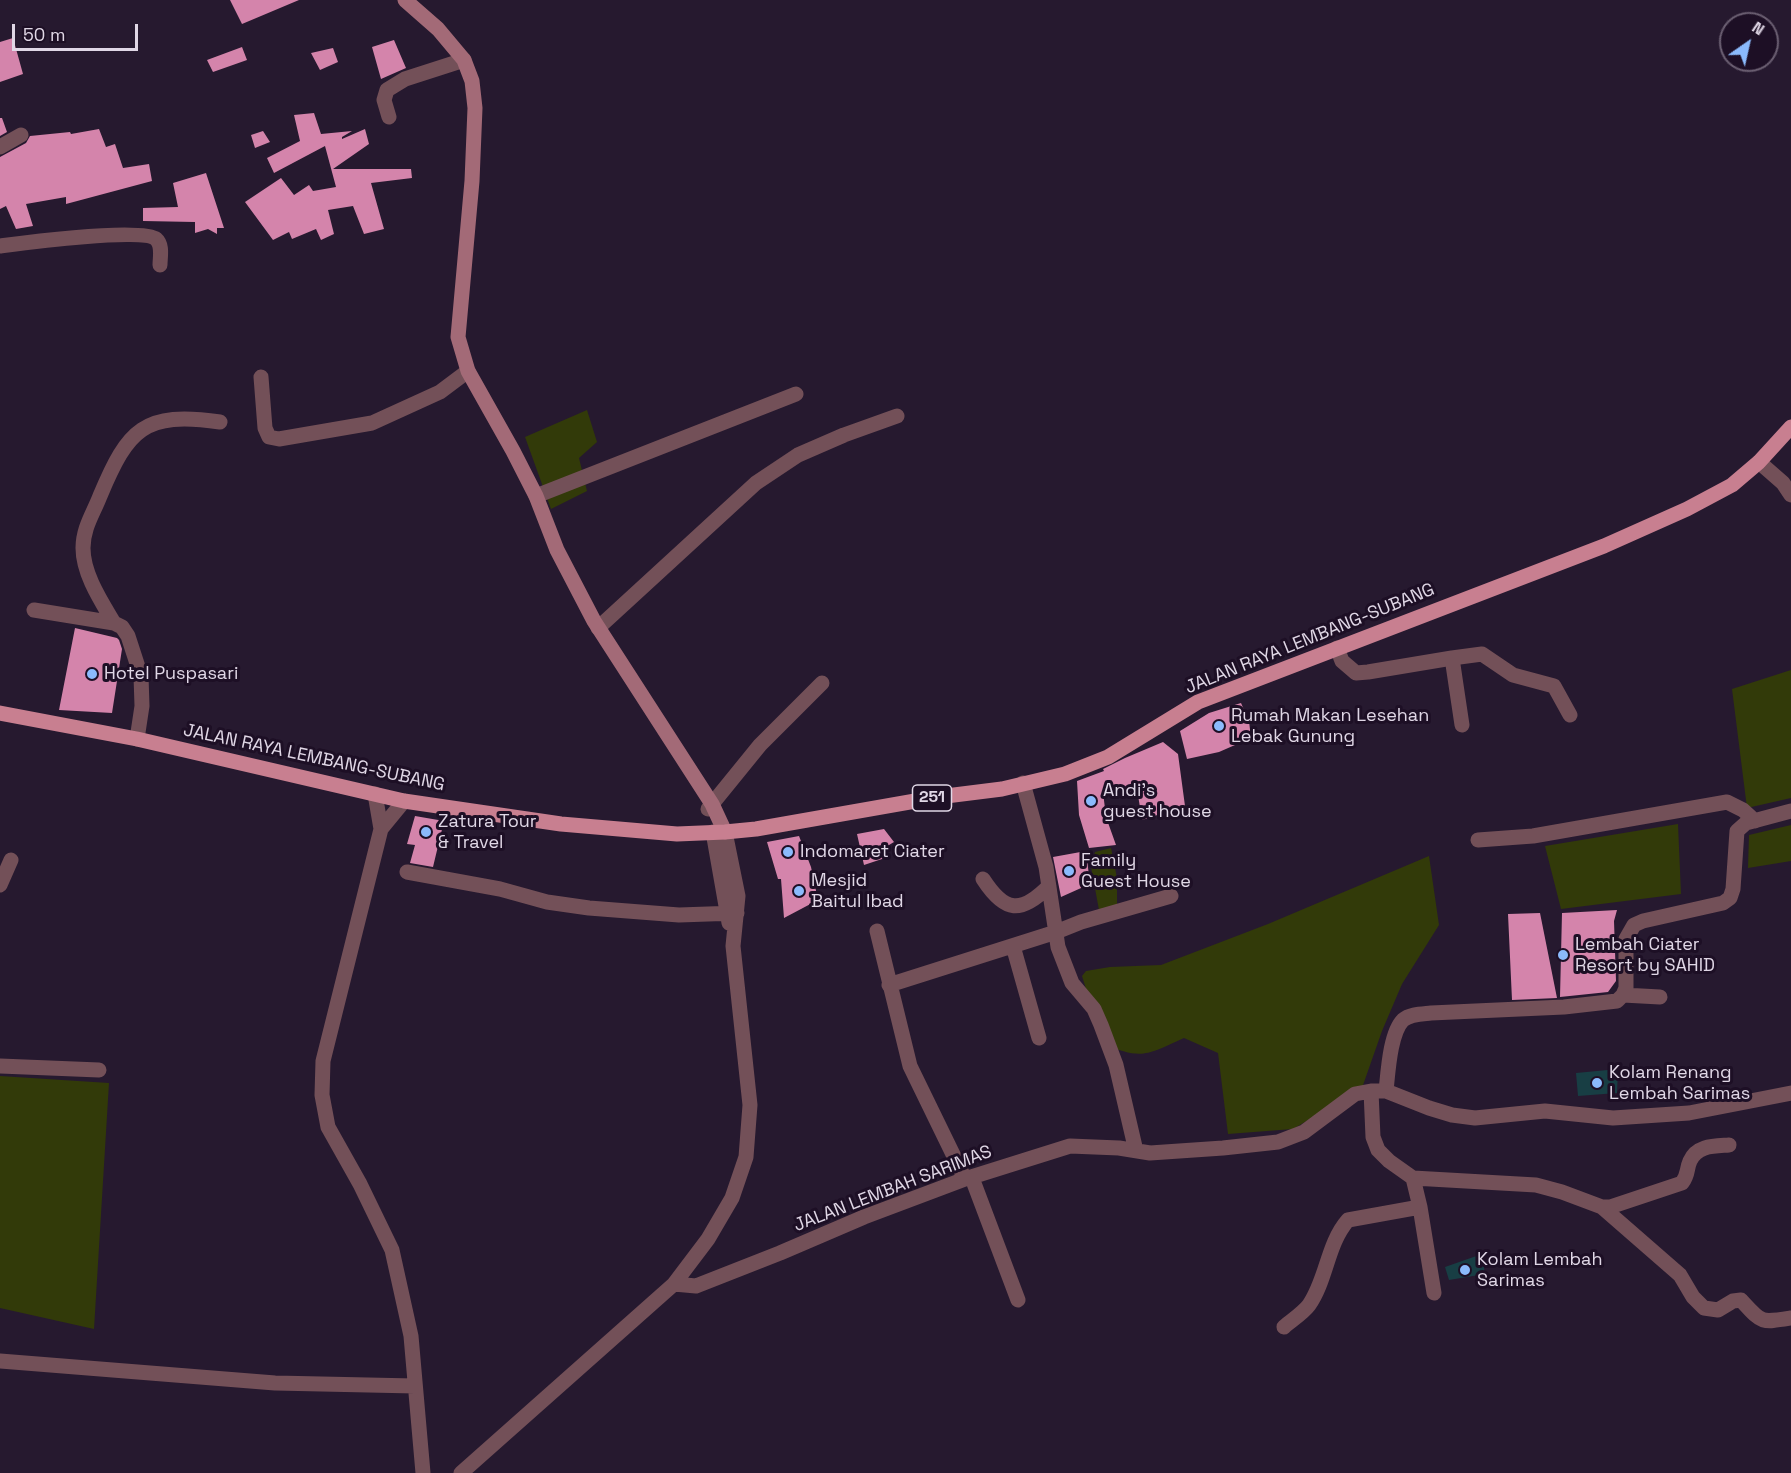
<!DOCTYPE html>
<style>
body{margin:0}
#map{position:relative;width:1791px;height:1473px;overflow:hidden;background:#26192f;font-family:"Space Grotesk",sans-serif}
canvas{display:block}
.north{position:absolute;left:1719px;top:12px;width:60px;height:60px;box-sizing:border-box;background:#1d0f25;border:2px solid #6b5f72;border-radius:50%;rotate:34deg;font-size:16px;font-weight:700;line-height:24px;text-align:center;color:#e0d7e6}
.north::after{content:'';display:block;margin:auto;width:21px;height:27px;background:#8bbafc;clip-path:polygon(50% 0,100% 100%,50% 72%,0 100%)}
.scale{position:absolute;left:12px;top:24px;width:126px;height:27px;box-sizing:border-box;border:3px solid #e0d7e6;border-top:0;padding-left:8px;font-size:18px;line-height:21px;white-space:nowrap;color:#e0d7e6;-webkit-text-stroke:4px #1d0f25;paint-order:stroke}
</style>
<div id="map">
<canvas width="1791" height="1473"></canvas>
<div class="north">N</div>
<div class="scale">50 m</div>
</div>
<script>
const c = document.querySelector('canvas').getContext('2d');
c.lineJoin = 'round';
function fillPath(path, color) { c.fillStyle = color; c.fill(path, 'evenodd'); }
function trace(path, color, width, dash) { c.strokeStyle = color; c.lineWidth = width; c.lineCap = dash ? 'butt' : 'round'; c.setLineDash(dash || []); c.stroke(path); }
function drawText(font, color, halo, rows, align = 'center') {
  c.font = font + ' "Space Grotesk",sans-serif'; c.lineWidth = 6; c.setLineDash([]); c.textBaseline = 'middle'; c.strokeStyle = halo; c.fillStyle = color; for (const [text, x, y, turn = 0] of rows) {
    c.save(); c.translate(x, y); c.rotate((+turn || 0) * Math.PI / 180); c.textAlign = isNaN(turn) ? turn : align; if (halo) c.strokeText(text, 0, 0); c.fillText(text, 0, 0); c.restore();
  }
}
fillPath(new Path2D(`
 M 587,410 L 597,442 L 579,458 L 587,491 L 551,509 L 525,437 Z
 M 1791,670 L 1791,798 L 1747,808 L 1732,689 Z
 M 1678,824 L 1681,894 L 1561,909 L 1545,846 Z
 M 1791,825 L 1791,861 L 1748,868 L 1749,835 Z
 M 1111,848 L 1117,878 L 1117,909 L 1099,910 L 1091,867 L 1095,852 Z
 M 1429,856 L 1439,925 L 1402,984 L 1382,1031 L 1362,1088 L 1293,1129 L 1228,1134 L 1218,1053 L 1184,1038 C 1147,1055 1142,1060 1103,1044 L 1082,976 L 1086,971 L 1110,967 L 1161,965 L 1268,924 Z
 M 0,1076 L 109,1083 L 94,1329 L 0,1308 Z`), '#323a09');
fillPath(new Path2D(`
 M 1618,1069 L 1617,1093 L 1578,1096 L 1576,1073 Z
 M 1482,1254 L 1485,1274 L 1449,1280 L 1445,1267 Z`), '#183e44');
fillPath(new Path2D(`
 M 230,0 L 299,0 L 242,24 Z
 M 13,38 L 23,74 L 0,82 L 0,42 Z
 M 394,40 L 406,68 L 381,79 L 372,47 Z
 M 242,47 L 247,60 L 213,72 L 207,60 Z
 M 333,48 L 338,62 L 320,70 L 311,53 Z
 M 314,113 L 321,134 L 352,131 L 342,137 L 342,139 L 365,129 L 369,144 L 333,169 L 411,169 L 412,178 L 371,183 L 384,229 L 364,234 L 353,206 L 328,210 L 334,234 L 321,240 L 316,229 L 292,239 L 289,232 L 273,240 L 245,202 L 281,178 L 294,195 L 309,185 L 313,191 L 336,187 L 325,146 L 274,173 L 267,158 L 300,141 L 294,115 Z
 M 0,118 L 2,118 L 7,132 L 0,136 Z
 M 99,129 L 106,147 L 115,144 L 123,168 L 149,164 L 152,181 L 66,204 L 66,197 L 26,204 L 33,226 L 16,229 L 6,206 L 0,209 L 0,157 L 26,143 L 30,136 L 70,132 L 71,134 Z
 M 263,131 L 270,142 L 255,148 L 251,135 Z
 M 206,173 L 224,228 L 217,228 L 217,234 L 208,229 L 195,233 L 195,222 L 143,221 L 143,208 L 178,207 L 173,183 Z
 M 75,628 L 117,638 L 119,640 L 122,649 L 112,713 L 59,710 Z
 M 1241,703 L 1249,721 L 1251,738 L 1219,752 L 1187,759 L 1180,731 L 1209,713 Z
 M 1163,742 L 1178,754 L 1185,806 L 1142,820 L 1138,795 L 1103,792 L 1106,817 L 1116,845 L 1089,848 L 1079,815 L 1077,781 L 1104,771 L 1103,769 L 1125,758 Z
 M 415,816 L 444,821 L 433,867 L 410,863 L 415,845 L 407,844 Z
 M 884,829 L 894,842 L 884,848 L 885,858 L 864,865 L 857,834 Z
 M 799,836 L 811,867 L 818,900 L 784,918 L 781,879 L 778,879 L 767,842 Z
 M 1086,851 L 1090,884 L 1061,897 L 1053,857 Z
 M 1617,910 L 1614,921 L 1616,981 L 1608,992 L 1560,997 L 1562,913 Z
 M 1540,913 L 1557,998 L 1512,1000 L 1508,914 Z`), '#d484ab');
trace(new Path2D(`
 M 389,117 L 384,100 L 387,90 L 405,79 L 464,60
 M 0,147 L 21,135
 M 0,246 C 23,243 143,227 156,239 C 163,245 160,257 160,265
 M 261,377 L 265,428 L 269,437 L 279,439 L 372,423 L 440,392 L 468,371
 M 1759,462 L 1783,483 L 1791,495
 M 536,496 L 796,394
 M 34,610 L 114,623 L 122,627 L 128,636 L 141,676 L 142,706 L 137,739
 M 114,623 C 101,601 83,574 83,548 C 83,528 93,514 100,496 C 128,429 144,411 220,422
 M 598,628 L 756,483 L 798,455 L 844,435 L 897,416
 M 1337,648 L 1342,661 L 1356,673 L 1368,672 L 1452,658 L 1462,725
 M 1452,658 L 1482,654 L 1513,675 L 1554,686 L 1570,715
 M 1023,783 L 1046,867 L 1058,947 L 1072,983 L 1094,1009 L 1101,1025 L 1116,1065 L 1136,1151
 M 375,794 L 381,829 L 323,1061 L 322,1095 L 328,1127 L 360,1184 L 392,1250 L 411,1336 L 423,1473
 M 708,809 L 760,745 L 822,683
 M 381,829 L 404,801
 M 713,832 L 729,923
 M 1478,840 L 1533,836 L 1727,802 L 1743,810 L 1755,821
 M 407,872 L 500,889 L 547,902 L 589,908 L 679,915 L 737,913
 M 983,879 C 1005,913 1021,914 1049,886
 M 0,885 L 11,860
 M 877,931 L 910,1066 L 965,1179
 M 1013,946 L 1039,1038
 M 889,985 L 1056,932 L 1081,922 L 1171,896
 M 1623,995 L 1660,997
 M 0,1066 L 99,1070
 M 1371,1091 L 1373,1137 L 1378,1150 L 1389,1161 L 1413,1178 L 1536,1185 L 1562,1192 L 1602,1207 L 1610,1207 L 1682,1183 C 1689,1173 1686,1170 1690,1161 C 1697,1145 1715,1146 1729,1145
 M 1386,1091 C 1388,1073 1390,1033 1403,1020 C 1410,1014 1422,1014 1431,1013 L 1564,1007 L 1617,1001 L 1623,995 L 1626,988 L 1626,939 L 1634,925 L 1643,921 L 1723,903 L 1730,898 L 1733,889 L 1737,831 L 1746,823 L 1791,811
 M 972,1178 L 1018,1300
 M 1413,1178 L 1420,1207 L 1434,1293
 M 1602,1207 L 1680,1275 L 1693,1297 L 1704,1308 L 1718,1310 L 1733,1301 L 1741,1300 C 1762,1323 1760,1323 1791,1318
 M 674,1284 L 696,1286 L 780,1253 L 864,1217 L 965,1179 L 1070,1146 L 1119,1148 L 1150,1153 L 1223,1148 L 1278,1142 L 1304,1132 L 1355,1094 L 1371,1091 L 1386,1091 L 1429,1108 L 1452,1115 L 1475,1118 L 1545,1111 L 1613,1118 L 1689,1113 L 1791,1093
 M 1284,1327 C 1292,1320 1303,1313 1309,1305 C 1327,1279 1327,1244 1348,1220 L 1420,1207
 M 0,1361 L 275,1383 L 415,1386
 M 461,1473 L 674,1284 L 708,1239 L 732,1198 L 746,1157 L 750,1105 L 733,946 L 738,896 L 725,832`), '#735058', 15);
trace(new Path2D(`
 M 405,0 L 438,29 L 464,60 L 472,81 L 475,108 L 472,181 L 458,337 L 468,371 L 513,451 L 536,496 L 557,550 L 594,621 L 712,804 L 725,832`), '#a36a77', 15);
trace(new Path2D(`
 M 0,713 L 137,739 L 404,801 L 561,824 L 677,834 L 725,832 L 756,829 L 938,797 L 1002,789 L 1065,774 L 1108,757 L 1198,702 L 1604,546 L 1687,509 L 1732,485 L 1759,462 L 1791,427`), '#c87f90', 15);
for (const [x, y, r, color] of [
 [92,674,6,"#8bbafc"],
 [1219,726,6,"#8bbafc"],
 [1091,801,6,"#8bbafc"],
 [426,832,6,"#8bbafc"],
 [788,852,6,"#8bbafc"],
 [1069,871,6,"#8bbafc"],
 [799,891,6,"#8bbafc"],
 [1563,955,6,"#8bbafc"],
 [1597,1083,6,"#8bbafc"],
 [1465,1270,6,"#8bbafc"]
]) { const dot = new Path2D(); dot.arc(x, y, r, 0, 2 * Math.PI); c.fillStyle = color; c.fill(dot); trace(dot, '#1d0f25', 2); }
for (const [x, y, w] of [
 [932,798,39]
]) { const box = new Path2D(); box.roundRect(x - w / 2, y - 13, w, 26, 4.5); c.fillStyle = '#1d0f25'; c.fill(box); trace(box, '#e0d7e6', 1.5); }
drawText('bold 16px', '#e0d7e6', null, [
 ["251",932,798]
]);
drawText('18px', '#e0d7e6', '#1d0f25', [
 ["JALAN RAYA LEMBANG-SUBANG",1310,639,-22],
 ["JALAN RAYA LEMBANG-SUBANG",314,758,12],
 ["JALAN LEMBAH SARIMAS",893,1189,-21]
]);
drawText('18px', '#e0d7e6', '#1d0f25', [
 ["Hotel Puspasari",104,674],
 ["Rumah Makan Lesehan",1231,716],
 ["Lebak Gunung",1231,737],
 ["Andi's",1103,791],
 ["guest house",1103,812],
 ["Zatura Tour",438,822],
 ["& Travel",438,843],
 ["Indomaret Ciater",800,852],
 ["Family",1081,861],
 ["Guest House",1081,882],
 ["Mesjid",811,881],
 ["Baitul Ibad",811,902],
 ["Lembah Ciater",1575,945],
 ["Resort by SAHID",1575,966],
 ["Kolam Renang",1609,1073],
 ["Lembah Sarimas",1609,1094],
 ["Kolam Lembah",1477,1260],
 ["Sarimas",1477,1281]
], 'left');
</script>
